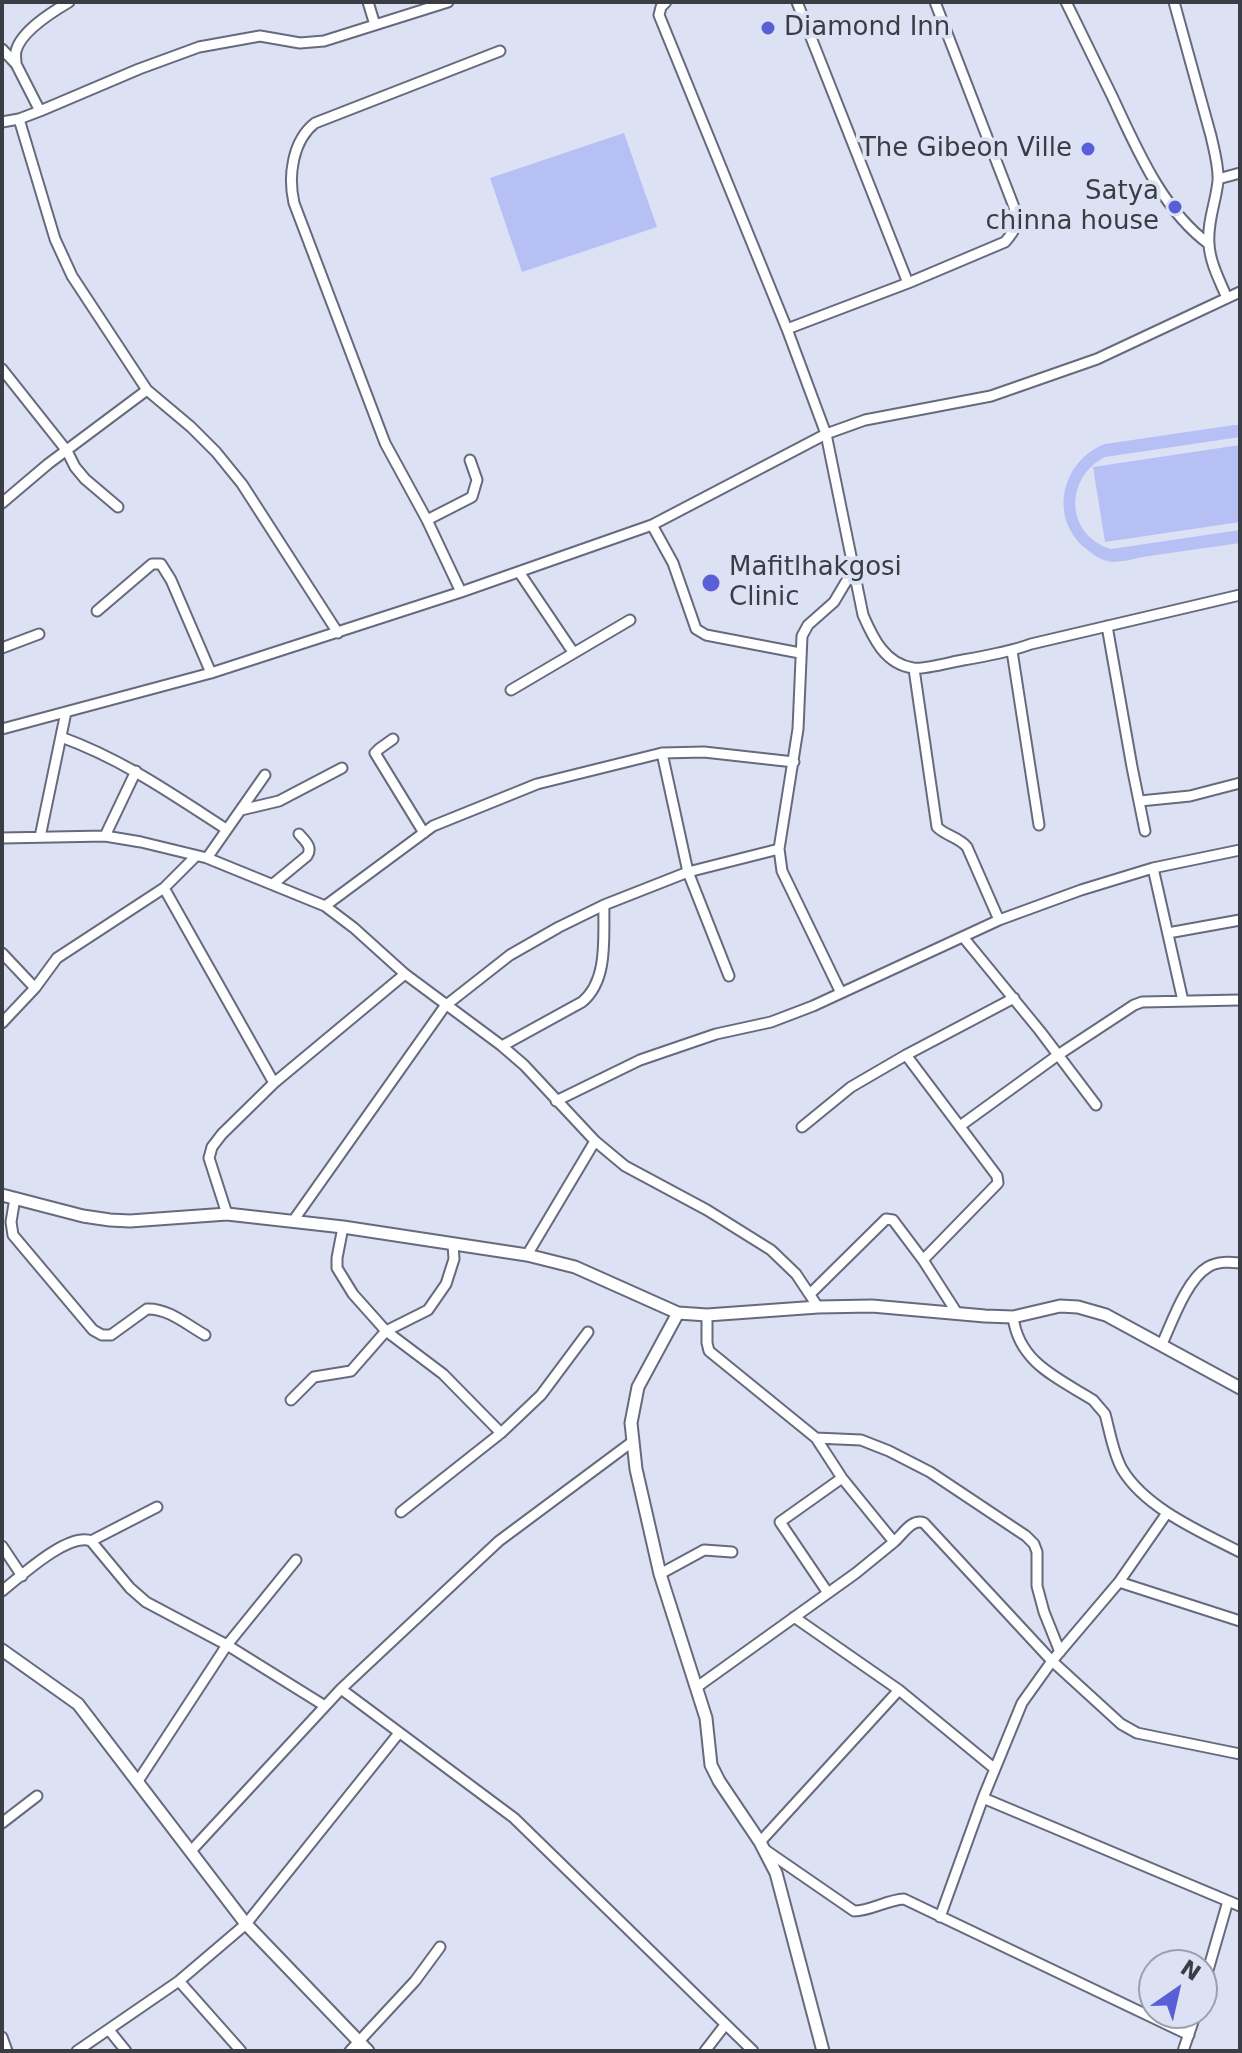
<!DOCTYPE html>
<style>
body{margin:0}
#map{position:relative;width:1242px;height:2053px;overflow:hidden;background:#dde1f4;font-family:"DejaVu Sans",sans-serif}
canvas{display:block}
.frame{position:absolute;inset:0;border:4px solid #3b3d44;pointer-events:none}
.north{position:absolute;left:1138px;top:1949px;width:80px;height:80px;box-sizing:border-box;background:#dde1f4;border:2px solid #9c9fae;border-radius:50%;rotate:34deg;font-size:22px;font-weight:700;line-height:32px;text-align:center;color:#3b3d44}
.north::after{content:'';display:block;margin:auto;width:28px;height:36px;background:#5b5fd7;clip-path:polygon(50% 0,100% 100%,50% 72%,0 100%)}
</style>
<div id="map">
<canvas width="1242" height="2053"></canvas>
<div class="frame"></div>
<div class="north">N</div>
</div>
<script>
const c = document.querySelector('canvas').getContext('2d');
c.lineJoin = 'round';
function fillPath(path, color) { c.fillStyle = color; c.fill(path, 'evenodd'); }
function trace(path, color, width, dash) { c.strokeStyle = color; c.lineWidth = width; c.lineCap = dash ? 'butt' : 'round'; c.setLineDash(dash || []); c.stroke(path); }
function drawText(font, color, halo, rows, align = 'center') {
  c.font = font + ' "DejaVu Sans",sans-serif'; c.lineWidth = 8; c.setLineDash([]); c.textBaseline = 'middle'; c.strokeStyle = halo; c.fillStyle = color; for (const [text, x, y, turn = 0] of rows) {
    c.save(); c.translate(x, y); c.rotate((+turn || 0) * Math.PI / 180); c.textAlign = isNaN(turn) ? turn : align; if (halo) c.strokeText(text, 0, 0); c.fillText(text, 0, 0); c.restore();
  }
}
fillPath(new Path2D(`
 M 624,133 L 657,227 L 522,272 L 490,178 Z
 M 1234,425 L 1240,425 L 1240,437 L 1105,457 C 1064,478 1065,535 1111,549 L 1240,530 L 1240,543 C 1210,547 1179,552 1149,556 C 1137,558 1123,562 1112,562 C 1102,561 1092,554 1085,548 C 1048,517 1062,460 1105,444 Z
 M 1240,445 L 1240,522 L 1105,542 L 1093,467 Z`), '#b7c0f4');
const minor = new Path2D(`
 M 368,2 L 375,25
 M 666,2 L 661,7 L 659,15 L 787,329 L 826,434 L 863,615 C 873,638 885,664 913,668 C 923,670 951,662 963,660 C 986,656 1009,652 1031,644 L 1240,595
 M 797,2 L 908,283
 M 1066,2 C 1081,33 1097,65 1112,96 C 1136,147 1162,210 1209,244
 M 1174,2 L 1211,136 C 1214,150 1219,167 1218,181 C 1216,202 1207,222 1209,244 C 1210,263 1220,281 1227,298
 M 2,49 L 16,64 L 40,111
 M 16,64 C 16,60 15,55 16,51 C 21,31 52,12 69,2
 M 19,119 L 55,239 L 72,276 L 147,390 L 191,427 L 216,452 L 242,484 L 338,633
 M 2,122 L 19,119 L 40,111 L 139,69 L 199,47 L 260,36 L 300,43 L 324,41 L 448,2
 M 1218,179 L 1240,173
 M 787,329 L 908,283 L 1005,242 C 1017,228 1018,225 1014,207 L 935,2
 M 2,369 L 67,451 L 75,467 L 85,479 L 118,507
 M 2,503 L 48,464 L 147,390
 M 427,520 L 472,497 L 477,480 L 470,460
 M 652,525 L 673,563 L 696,629 L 706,635 L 800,653
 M 519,572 L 573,652
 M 461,592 L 427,520 L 385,443 L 294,203 C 288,177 292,141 315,123 L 500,51
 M 97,611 L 152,564 L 161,564 L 171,580 L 211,673
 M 1107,626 L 1132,767 L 1145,831
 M 2,648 L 39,634
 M 1012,651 L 1039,825
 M 914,669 L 937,827 C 946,836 959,837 967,847 L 999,920
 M 511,690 L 630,620
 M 2,729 L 211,673 L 461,592 L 652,525 L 826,434 L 865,420 L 991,396 L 1097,359 L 1240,292
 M 61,737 C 122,759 172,794 226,829
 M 393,739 L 379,749 L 375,753 L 424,833
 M 662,753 L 688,872 L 729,976
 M 1140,801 L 1190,796 L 1240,783
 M 241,810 L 279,801 L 342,768
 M 105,836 L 136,771
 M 40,837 L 66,712
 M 2,838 L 105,836 L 141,842 L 207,858 L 325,906 L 354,928 L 405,974 L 502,1046 L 524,1065 L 595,1141 L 625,1166 L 707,1210 L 771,1250 L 796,1274 L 818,1307
 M 207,858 L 265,775
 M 1153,868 L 1183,1001
 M 273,884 L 307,856 C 313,847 305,841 299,834
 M 164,888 L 274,1083
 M 325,906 L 433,826 L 537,784 L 662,753 L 704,752 L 794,762
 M 1168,933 L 1240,920
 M 963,937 L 1040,1031 L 1096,1105
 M 2,953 L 35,988
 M 841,993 L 782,871 L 779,849 L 798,729 L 802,636 L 808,625 L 834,602 L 853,570
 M 2,1023 L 35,988 L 57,958 L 164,888 L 196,856
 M 502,1046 L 582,1002 C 609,980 603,936 604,905
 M 906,1055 L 997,1176 L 998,1183 L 923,1260
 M 556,1101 L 640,1060 L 716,1034 L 771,1022 L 813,1006 L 999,920 L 1081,890 L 1153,868 L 1240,850
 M 960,1126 L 1058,1055 L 1134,1005 L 1142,1002 L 1240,1000
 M 802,1127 L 851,1087 L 906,1055 L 1014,998
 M 15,1198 L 11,1222 L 13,1235 L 93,1330 L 102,1335 L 111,1335 L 147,1309 C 168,1308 187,1325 205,1335
 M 227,1214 L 209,1158 L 212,1147 L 222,1134 L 274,1083 L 405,974
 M 293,1221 L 445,1006 L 510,955 L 559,927 L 604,905 L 688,872 L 779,849
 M 343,1227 L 337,1258 L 337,1268 L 353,1294 L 386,1331 L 443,1374 L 501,1433
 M 527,1255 L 595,1141
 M 810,1294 L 886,1219 L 893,1220 L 923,1260 L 957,1313
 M 1013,1317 C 1019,1363 1058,1378 1093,1400 L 1105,1414 C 1110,1432 1113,1453 1122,1469 C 1145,1508 1201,1532 1240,1552
 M 1162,1344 C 1172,1322 1187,1279 1208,1267 C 1218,1261 1230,1262 1240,1263
 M 291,1400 L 314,1377 L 351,1371 L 386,1331 L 428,1310 L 446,1284 L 454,1259 L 453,1244
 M 816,1438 L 861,1440 L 889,1451 L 930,1472 L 1026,1536 L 1034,1544 L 1037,1552 L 1037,1586 L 1044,1612 L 1060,1652
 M 401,1512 L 501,1433 L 541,1395 L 588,1332
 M 91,1541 L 130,1588 L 146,1602 L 227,1645 L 325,1706
 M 894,1542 C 903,1534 912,1518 924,1523 L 1052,1661 L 1121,1724 L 1137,1733 L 1240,1754
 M 2,1546 L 22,1576
 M 660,1574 L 704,1550 L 732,1552
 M 1119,1582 L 1240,1621
 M 2,1591 C 20,1577 68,1532 91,1541 L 157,1507
 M 828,1593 L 780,1522 L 842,1478
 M 794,1617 L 899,1690 L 995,1769
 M 697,1687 L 856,1573 L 894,1542 L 842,1478 L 816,1438 L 709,1351 L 707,1343 L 707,1315
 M 341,1689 L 514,1818 L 753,2051
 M 138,1781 L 227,1645 L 296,1560
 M 983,1798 L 1240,1906
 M 2,1823 L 37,1796
 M 760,1842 L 899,1690
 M 764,1849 L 854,1911 C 871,1911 886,1900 904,1899 L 1189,2035
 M 191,1851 L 341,1689 L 484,1555 L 499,1541 L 632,1442
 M 940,1917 L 983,1798 L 1022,1703 L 1052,1661 L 1119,1582 L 1167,1513
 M 179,1981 L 241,2051
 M 1202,1991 L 1228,1901
 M 109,2030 L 126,2051
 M 2,2037 L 7,2051
 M 77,2051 L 179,1981 L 246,1924 L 399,1733
 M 350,2051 L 415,1981 L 440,1947
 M 705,2051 L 725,2025
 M 1183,2051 L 1196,2013`);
const tertiary = new Path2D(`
 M 2,1195 L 83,1216 L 110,1220 L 130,1221 L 227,1214 L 343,1227 L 527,1255 L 575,1267 L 678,1313 L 707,1315 L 818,1307 L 872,1306 L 985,1316 L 1013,1317 L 1060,1306 L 1078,1307 L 1106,1315 L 1240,1388
 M 678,1313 L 638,1387 L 631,1423 L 636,1469 L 660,1574 L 706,1718 L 711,1765 L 719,1781 L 760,1842 L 776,1873 L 823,2051
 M 2,1650 L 78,1704 L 246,1924 L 368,2051`);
trace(minor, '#676a7c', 13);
trace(tertiary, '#676a7c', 15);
trace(minor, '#fff', 9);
trace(tertiary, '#fff', 11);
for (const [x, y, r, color] of [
 [768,28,8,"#5b5fd7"],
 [1088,149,8,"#5b5fd7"],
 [1175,207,8,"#5b5fd7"],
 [711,583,10,"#5b5fd7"]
]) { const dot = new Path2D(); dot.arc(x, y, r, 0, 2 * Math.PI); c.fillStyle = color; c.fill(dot); trace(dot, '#dde1f4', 3); }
drawText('26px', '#3b3d44', '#dde1f4', [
 ["Diamond Inn",784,28],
 ["The Gibeon Ville",1072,149,"right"],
 ["Satya",1159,192,"right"],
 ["chinna house",1159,222,"right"],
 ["Mafitlhakgosi",729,568],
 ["Clinic",729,598]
], 'left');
</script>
